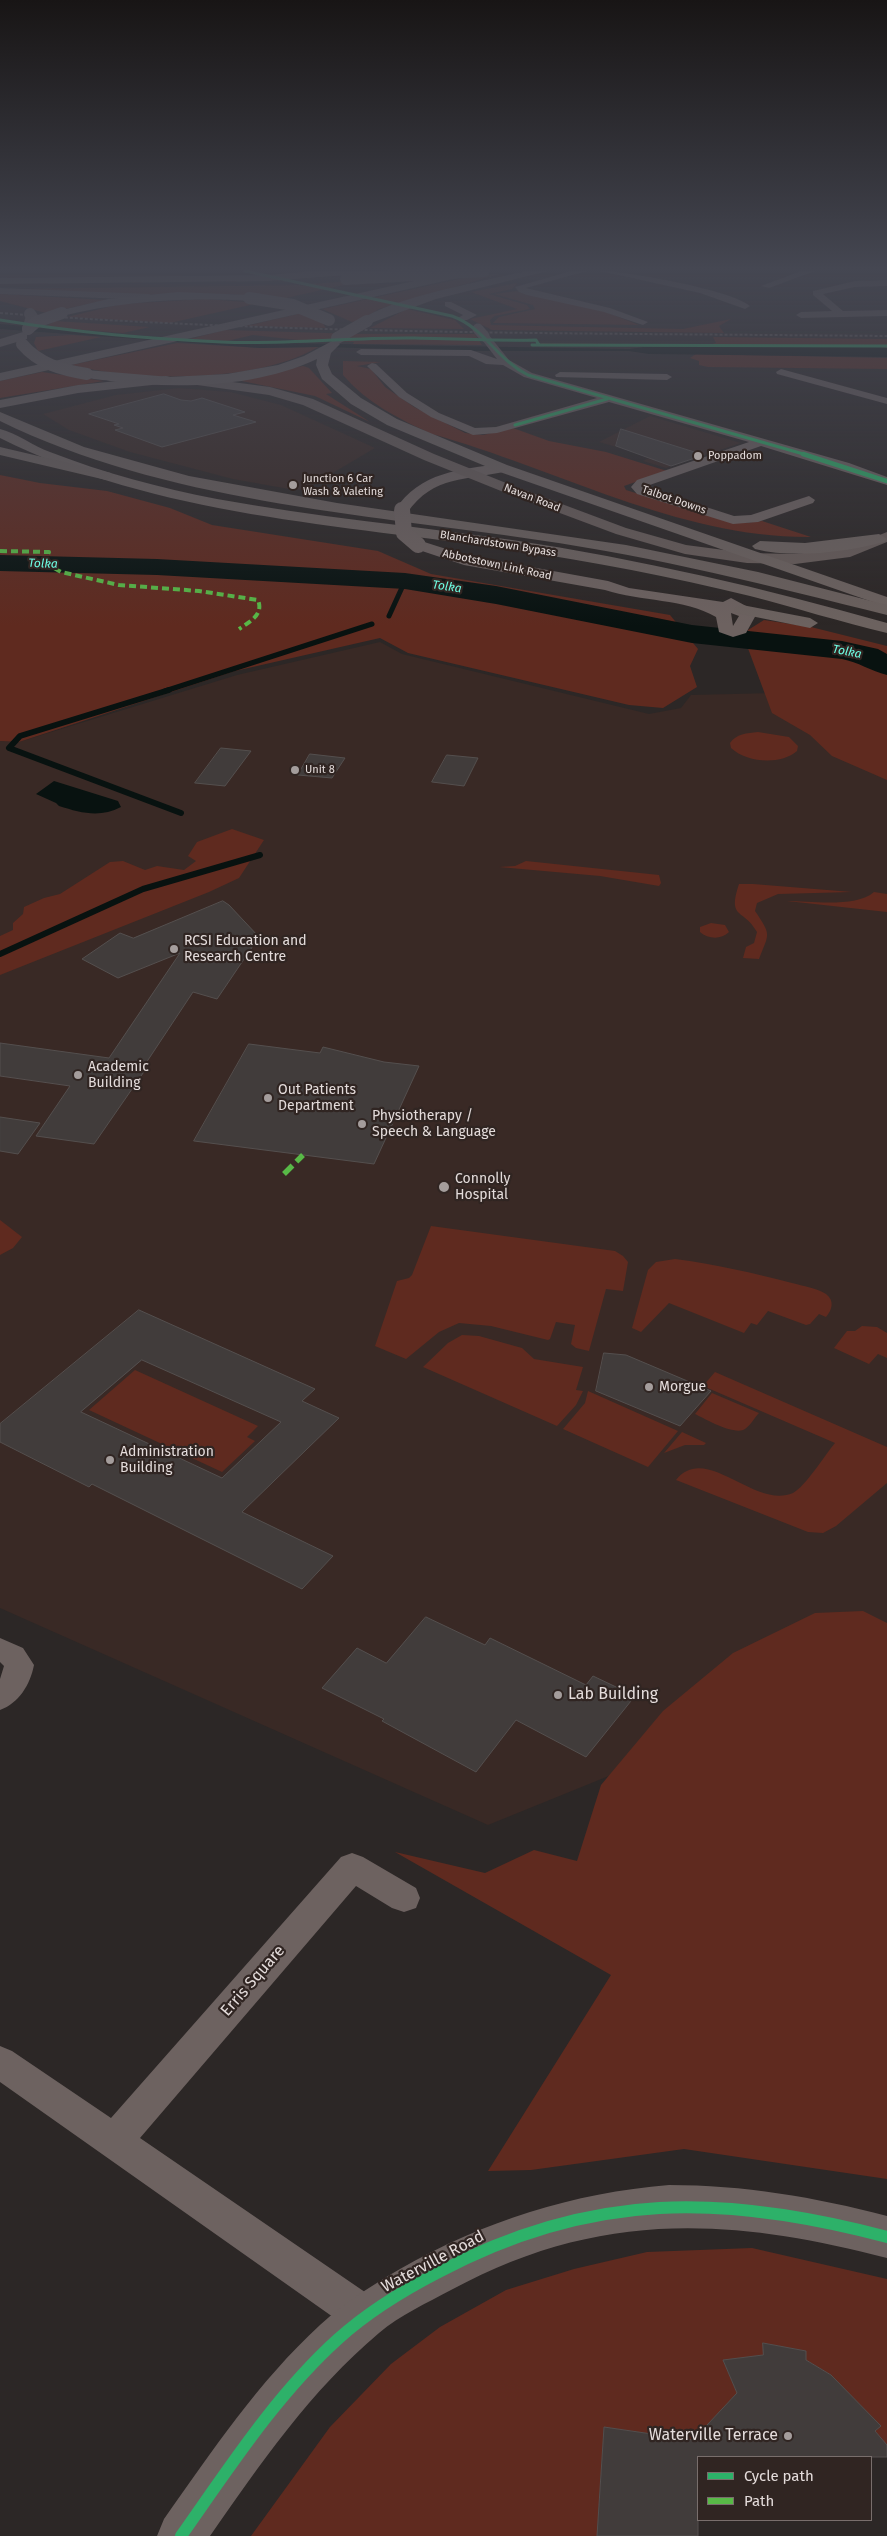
<!DOCTYPE html>
<style>
body{margin:0}
#map{position:relative;width:887px;height:2536px;overflow:hidden;background:#2c2726;font-family:"Fira Sans",sans-serif}
canvas{display:block}
.legend{position:absolute;left:697px;top:2456px;width:175px;height:65px;box-sizing:border-box;background:#302522;border:1px solid #786e6c;margin:0;padding:6px 9px;list-style:none;font-size:15px;color:#e4dcdb}
.legend li{display:flex;align-items:center;gap:10px;height:25px}
.legend b{width:25px;border:1px solid #786e6c}
</style>
<div id="map">
<canvas width="887" height="2536"></canvas>
<ul class="legend">
<li><b style="height:6px;background:#2db169"></b>Cycle path</li>
<li><b style="height:6px;background:#58b947"></b>Path</li>
</ul>
</div>
<script>
const c = document.querySelector('canvas').getContext('2d');
c.lineJoin = 'round';
function fillPath(path, color) { c.fillStyle = color; c.fill(path, 'evenodd'); }
function trace(path, color, width, dash) { c.strokeStyle = color; c.lineWidth = width; c.lineCap = dash ? 'butt' : 'round'; c.setLineDash(dash || []); c.stroke(path); }
function drawText(font, color, halo, rows, align = 'center') {
  c.font = font + ' "Fira Sans",sans-serif'; c.lineWidth = 4.5; c.setLineDash([]); c.textBaseline = 'middle'; c.strokeStyle = halo; c.fillStyle = color; for (const [text, x, y, turn = 0] of rows) {
    c.save(); c.translate(x, y); c.rotate((+turn || 0) * Math.PI / 180); c.textAlign = isNaN(turn) ? turn : align; if (halo) c.strokeText(text, 0, 0); c.fillText(text, 0, 0); c.restore();
  }
}
fillPath(new Path2D(`
 M 179,388 L 230,392 L 281,405 L 375,448 L 304,490 L 289,489 L 233,479 L 130,452 L 69,430 L 43,414 L 116,395 Z
 M 650,416 L 741,443 L 666,468 L 643,461 L 649,458 L 633,452 L 641,450 L 629,446 L 620,448 L 599,442 Z
 M 380,642 L 402,654 L 649,714 L 681,708 L 691,695 L 775,693 L 887,766 L 887,1663 L 488,1825 L 0,1608 L 0,741 L 19,742 L 237,675 Z`), '#392925');
fillPath(new Path2D(`
 M 500,274 L 379,309 L 361,320 L 352,322 L 322,309 L 477,275 Z
 M 366,280 L 282,299 L 230,294 L 121,295 L 8,289 L 299,285 L 315,287 L 309,284 Z
 M 517,283 L 512,289 L 489,294 L 527,305 L 530,309 L 495,316 L 490,320 L 491,325 L 683,329 L 731,319 L 719,326 L 724,333 L 492,330 L 470,319 L 517,309 L 471,292 Z
 M 516,291 L 606,312 L 639,325 L 493,323 L 499,317 L 535,309 L 533,305 L 494,294 Z
 M 0,294 L 107,300 L 46,313 L 0,301 Z
 M 206,299 L 259,303 L 170,323 L 67,317 L 121,304 Z
 M 407,309 L 455,320 L 464,329 L 370,328 Z
 M 302,313 L 321,321 L 326,328 L 246,326 Z
 M 55,321 L 150,327 L 123,333 L 44,327 Z
 M 225,330 L 359,334 L 475,334 L 482,345 L 353,344 L 354,342 L 298,340 L 253,335 L 227,341 L 190,339 Z
 M 72,335 L 101,337 L 38,351 L 34,343 L 36,337 Z
 M 713,337 L 887,339 L 887,348 L 545,345 L 539,343 L 708,345 L 716,343 Z
 M 177,343 L 260,348 L 318,347 C 258,383 138,382 71,365 Z
 M 696,354 L 887,358 L 887,369 L 708,367 L 699,365 L 699,361 L 690,358 Z
 M 343,361 L 381,362 L 357,366 L 371,369 L 385,387 L 414,407 L 465,433 L 483,435 L 513,428 L 549,441 L 606,452 L 667,471 L 624,486 L 626,490 L 726,521 L 745,523 L 762,521 L 811,537 C 678,538 558,469 432,434 C 399,419 367,403 343,375 Z
 M 303,366 L 309,368 L 332,393 L 326,394 L 370,422 L 315,396 L 232,379 Z
 M 42,372 L 104,381 L 0,398 L 0,381 Z
 M 0,475 L 40,483 L 107,491 L 170,508 L 212,525 L 378,551 L 431,574 L 670,615 L 698,649 L 690,666 L 697,687 L 663,708 L 629,705 L 408,653 L 380,638 L 235,671 L 19,742 L 0,741 Z
 M 764,620 L 811,627 L 887,646 L 887,780 L 832,756 L 810,735 L 772,713 L 746,643 L 748,630 Z
 M 758,732 L 789,737 L 798,746 L 797,751 C 781,765 747,763 731,748 L 730,743 C 736,734 747,733 758,732 Z
 M 232,829 L 264,840 L 239,878 L 209,892 L 0,975 L 0,936 L 13,930 L 13,923 L 23,914 L 24,907 L 44,898 L 60,894 L 110,862 L 123,861 L 145,870 L 157,866 L 184,870 L 196,861 L 188,856 L 197,842 Z
 M 526,861 L 659,875 L 661,883 L 659,886 L 600,876 L 499,867 L 515,866 Z
 M 739,884 L 753,884 L 852,892 L 778,894 L 757,903 L 755,911 C 772,936 769,933 759,959 L 743,958 L 746,947 L 754,943 L 757,932 C 744,908 727,920 739,884 Z
 M 874,892 L 887,894 L 887,912 L 787,901 C 811,901 856,908 874,892 Z
 M 711,923 L 725,925 L 729,932 C 721,940 708,939 700,932 L 700,927 Z
 M 0,1220 L 22,1237 L 13,1248 L 0,1255 Z
 M 431,1226 L 615,1251 L 623,1256 L 628,1262 L 623,1291 L 606,1289 L 589,1351 L 576,1348 L 571,1344 L 575,1325 L 556,1322 L 550,1339 L 548,1340 L 491,1326 L 459,1323 L 439,1332 L 406,1359 L 375,1346 L 397,1281 L 409,1278 L 412,1275 Z
 M 675,1259 C 715,1264 753,1273 792,1283 C 803,1286 817,1288 826,1294 C 835,1301 832,1310 826,1317 L 819,1314 L 810,1324 L 806,1325 L 768,1311 L 757,1325 L 751,1323 L 744,1333 L 669,1303 L 641,1332 L 632,1328 L 648,1270 L 656,1262 Z
 M 862,1326 L 877,1327 L 887,1333 L 887,1358 L 878,1354 L 869,1364 L 834,1348 L 847,1331 L 855,1331 Z
 M 462,1335 L 479,1336 L 522,1348 L 534,1359 L 583,1367 L 576,1390 L 583,1391 L 576,1405 L 557,1426 L 423,1367 L 448,1343 Z
 M 135,1370 L 258,1426 L 247,1437 L 255,1441 L 222,1472 L 89,1410 Z
 M 715,1372 L 887,1447 L 887,1483 L 836,1526 L 823,1533 L 808,1532 L 676,1480 C 706,1442 755,1510 793,1493 C 805,1487 825,1455 835,1443 L 703,1386 Z
 M 588,1391 L 678,1431 L 648,1467 L 563,1429 L 585,1403 Z
 M 712,1393 L 759,1413 C 755,1417 750,1426 745,1429 C 735,1436 705,1419 695,1414 Z
 M 682,1432 L 706,1443 L 704,1445 L 685,1445 L 664,1453 Z
 M 863,1611 L 887,1623 L 887,2179 L 684,2149 L 531,2170 L 488,2171 L 611,1975 L 395,1852 L 485,1873 L 534,1850 L 577,1861 L 601,1785 L 663,1711 L 733,1653 L 815,1613 Z
 M 752,2248 L 887,2279 L 887,2445 L 875,2431 L 881,2426 L 831,2375 L 806,2360 L 806,2351 L 763,2343 L 763,2355 L 723,2360 L 737,2393 L 693,2440 L 604,2427 L 597,2536 L 251,2536 L 330,2427 L 391,2364 L 440,2327 L 506,2290 L 574,2269 L 647,2252 Z`), '#5f2a1f');
fillPath(new Path2D(`
 M 0,324 L 220,342 L 629,349 L 644,347 L 881,347 L 887,348 L 887,357 L 649,354 L 629,351 L 477,351 L 318,347 L 260,348 L 0,329 Z
 M 54,781 L 118,801 L 121,807 C 100,818 81,813 59,806 L 56,803 L 36,794 Z`), '#081210');
trace(new Path2D(`
 M 389,616 L 405,581
 M 165,691 L 372,624`), '#081210', 5);
trace(new Path2D(`
 M 169,690 L 20,736 L 9,748 L 181,813
 M 0,954 L 143,889 L 260,855`), '#081210', 6);
fillPath(new Path2D(`
 M 0,555 L 157,559 L 405,573 L 496,586 L 692,625 L 842,641 L 878,649 L 887,654 L 887,675 C 871,671 858,662 842,659 L 692,643 L 496,604 L 405,589 L 157,575 L 0,571 Z`), '#081210');
const building = new Path2D(`
 M 164,394 L 181,400 L 191,401 L 202,398 L 245,412 L 233,415 L 256,422 L 162,447 L 115,430 L 123,428 L 114,425 L 119,424 L 89,414 Z
 M 621,429 L 704,455 L 671,466 L 616,446 Z
 M 221,748 L 251,751 L 225,786 L 195,783 Z
 M 310,754 L 345,758 L 332,778 L 298,775 Z
 M 447,755 L 478,758 L 464,786 L 432,782 Z
 M 223,901 L 229,905 L 259,937 L 217,999 L 193,992 L 146,1063 L 150,1063 L 94,1144 L 36,1136 L 70,1086 L 0,1076 L 0,1043 L 109,1058 L 180,953 L 118,978 L 82,959 L 120,933 L 133,938 Z
 M 249,1044 L 320,1053 L 323,1047 L 384,1062 L 419,1066 L 374,1164 L 194,1141 Z
 M 0,1117 L 40,1123 L 18,1154 L 0,1151 Z
 M 139,1310 L 315,1389 L 302,1401 L 339,1418 L 242,1512 L 333,1556 L 302,1589 L 92,1484 L 89,1487 L 0,1442 L 0,1424 ZM 142,1360 L 281,1422 L 222,1478 L 81,1412 Z
 M 604,1353 L 626,1355 L 711,1391 L 680,1426 L 596,1391 Z
 M 426,1617 L 485,1645 L 490,1638 L 586,1685 L 593,1676 L 635,1696 L 586,1757 L 516,1720 L 476,1772 L 382,1721 L 384,1719 L 322,1688 L 357,1648 L 386,1663 Z
 M 763,2343 L 806,2351 L 806,2360 L 831,2375 L 881,2426 L 875,2431 L 887,2445 L 887,2457 L 698,2457 L 698,2536 L 597,2536 L 604,2427 L 693,2440 L 737,2393 L 723,2360 L 763,2355 Z`);
fillPath(building, '#413c3b');
trace(building, '#544f4e', 1);
fillPath(new Path2D(`
 M 571,271 L 587,271 L 526,288 L 610,308 L 648,322 L 643,325 L 604,312 L 527,295 L 519,292 L 515,287 Z
 M 600,271 C 626,271 732,290 750,306 L 745,309 L 700,293 Z
 M 801,271 L 815,271 L 769,288 L 761,286 Z
 M 887,280 L 887,286 L 855,287 L 823,294 L 843,311 L 887,310 L 887,316 L 801,318 L 796,315 L 801,312 L 832,311 L 813,295 L 813,291 L 855,281 Z
 M 445,302 L 451,302 L 477,315 L 467,320 L 459,320 L 458,318 L 463,315 L 445,306 Z
 M 484,333 L 488,334 L 509,360 L 532,373 L 849,463 L 887,477 L 887,485 L 761,446 L 644,487 L 734,516 L 751,515 L 809,496 L 815,500 L 813,503 L 758,522 L 733,524 L 637,494 L 631,487 L 637,480 L 749,442 L 609,402 L 497,433 L 473,435 L 431,417 L 399,397 L 367,366 L 372,363 L 376,364 L 407,393 L 439,413 L 475,428 L 496,427 L 597,398 L 524,377 L 503,365 L 486,364 L 469,356 L 361,355 L 356,352 L 361,349 L 471,350 L 497,359 L 479,336 Z
 M 781,369 L 887,398 L 887,404 L 777,374 L 776,372 Z
 M 560,372 L 667,374 L 672,377 L 667,380 L 556,377 L 555,375 Z
 M 0,1638 L 23,1648 L 34,1665 C 30,1685 19,1703 0,1710 L 0,1679 L 4,1666 L 0,1662 Z
 M 352,1853 L 363,1857 L 416,1888 L 420,1898 L 416,1908 L 404,1912 L 392,1908 L 356,1886 L 140,2138 L 378,2301 L 383,2315 L 378,2329 L 364,2334 L 350,2329 L 0,2082 L 0,2046 L 12,2051 L 111,2118 L 341,1857 Z`), '#6d6260');
fillPath(new Path2D(`
 M 502,464 L 509,468 L 507,471 C 467,481 434,474 407,513 L 402,514 L 395,510 C 420,472 460,469 502,464 Z
 M 418,540 L 465,555 L 608,581 L 629,588 L 723,602 L 731,598 L 748,607 L 756,615 L 746,633 L 733,637 L 719,632 L 716,617 C 684,598 641,602 605,590 L 464,565 L 413,548 L 410,545 ZM 731,613 L 739,616 L 733,626 Z
 M 669,2185 C 743,2185 815,2197 887,2216 L 887,2258 C 730,2217 598,2210 451,2290 C 427,2303 400,2315 379,2333 C 311,2390 260,2464 210,2536 L 157,2536 L 164,2519 C 212,2451 259,2381 320,2325 C 345,2302 371,2286 400,2269 C 484,2221 573,2193 669,2185 Z`), '#6d6260');
fillPath(new Path2D(`
 M 0,288 L 149,294 L 155,297 L 149,300 L 0,294 Z
 M 187,376 L 270,387 L 313,399 L 434,454 L 511,485 L 626,528 L 686,545 L 747,553 L 795,554 L 847,548 L 887,532 L 887,542 L 850,557 L 795,564 L 747,563 L 685,554 L 616,534 L 501,491 L 424,460 L 303,405 L 269,395 L 183,383 L 181,380 L 183,377 Z`), '#675c59');
fillPath(new Path2D(`
 M 178,292 L 249,295 L 255,298 L 249,301 C 185,297 124,301 62,316 L 56,313 L 58,311 L 108,299 Z
 M 334,340 L 340,344 L 331,353 L 328,365 L 332,374 L 361,398 L 397,419 L 507,465 L 887,597 L 887,607 L 497,471 L 387,425 L 351,404 L 322,379 L 316,365 L 317,359 C 255,388 177,389 110,381 C 101,379 86,380 81,374 L 87,370 L 170,377 L 227,374 L 278,365 L 304,356 Z
 M 0,429 C 17,433 33,446 50,452 C 104,473 160,488 217,499 C 315,517 414,526 512,540 C 639,559 764,588 887,623 L 887,633 C 841,622 796,608 750,596 C 671,577 592,561 512,550 C 340,524 158,517 0,438 Z
 M 879,534 L 887,539 L 884,542 C 845,552 794,559 755,549 L 752,546 L 760,541 L 805,543 Z
 M 742,605 L 810,618 L 818,623 L 810,628 L 736,613 L 734,610 L 736,607 Z`), '#6c625f');
fillPath(new Path2D(`
 M 314,271 L 367,271 L 362,274 L 269,281 L 0,284 L 0,278 L 269,275 Z
 M 459,271 L 476,272 L 471,275 L 0,381 L 0,373 Z
 M 527,271 L 548,271 L 436,299 L 371,323 L 363,323 L 361,321 C 380,300 496,278 527,271 Z
 M 23,332 L 27,333 L 27,339 L 0,347 L 0,339 Z
 M 166,376 L 170,377 L 172,380 L 170,383 L 78,393 L 0,408 L 0,400 L 78,385 Z
 M 0,412 L 84,447 L 189,476 L 337,503 L 626,545 L 758,572 L 887,605 L 887,615 C 771,586 657,557 538,540 C 358,513 166,502 0,421 Z
 M 0,447 L 111,473 L 113,476 L 106,480 L 0,455 Z`), '#6a605d');
trace(new Path2D(`
 M 0,313 C 295,335 591,333 887,336`), '#675f5d', 2, [3, 2]);
trace(new Path2D(`
 M 478,329 L 484,336`), '#6d6260', 11);
trace(new Path2D(`
 M 402,510 L 404,533 L 418,545`), '#6d6260', 16);
trace(new Path2D(`
 M 28,329 L 32,317 L 30,314`), '#675c59', 12);
trace(new Path2D(`
 M 249,298 L 293,305 L 329,320
 M 28,329 L 36,322 L 62,313
 M 22,344 C 39,364 62,370 87,374`), '#6c625f', 12);
trace(new Path2D(`
 M 346,279 L 484,271
 M 337,338 L 367,321`), '#6a605d', 12);
trace(new Path2D(`
 M 0,551 L 49,552 L 43,567 L 52,567 L 61,572 L 119,585 L 199,591 L 258,600 C 264,615 249,622 239,629`), '#58b947', 4, [7, 4]);
trace(new Path2D(`
 M 284,1174 L 303,1155`), '#58b947', 5.5, [12, 5.5]);
trace(new Path2D(`
 M 245,271 L 452,316 C 485,328 496,359 528,375 L 807,455
 M 0,320 C 73,332 148,339 222,342 C 286,345 351,337 415,338 C 455,339 495,341 536,340 L 539,345
 M 532,345 L 887,346
 M 515,425 L 607,399`), '#2db169', 3);
trace(new Path2D(`
 M 803,454 L 887,481`), '#2db169', 4.5);
trace(new Path2D(`
 M 181,2536 C 229,2468 276,2395 338,2339 C 369,2311 402,2291 439,2272 C 591,2191 725,2194 887,2237`), '#2db169', 12);
const sky = c.createLinearGradient(0, 0, 0, 626);
sky.addColorStop(0, '#181515');
sky.addColorStop(0.43, '#454752');
sky.addColorStop(1, '#45475200');
c.fillStyle = sky;
c.fillRect(0, 0, 887, 626);
for (const [x, y, r, color] of [
 [698,456,5,"#a49d9c"],
 [293,485,5,"#a49d9c"],
 [295,770,5,"#a49d9c"],
 [174,949,5,"#a49d9c"],
 [78,1075,5,"#a49d9c"],
 [268,1098,5,"#a49d9c"],
 [362,1124,5,"#a49d9c"],
 [444,1187,6,"#a49d9c"],
 [649,1387,5,"#a49d9c"],
 [110,1460,5,"#a49d9c"],
 [558,1695,5,"#a49d9c"],
 [788,2436,5,"#a49d9c"]
]) { const dot = new Path2D(); dot.arc(x, y, r, 0, 2 * Math.PI); c.fillStyle = color; c.fill(dot); trace(dot, '#302522', 2); }
drawText('11px', '#e4dcdb', '#302522', [
 ["Poppadom",708,456],
 ["Junction 6 Car",303,479],
 ["Wash & Valeting",303,492],
 ["Unit 8",305,770]
], 'left');
drawText('11px', '#e4dcdb', '#302522', [
 ["Navan Road",532,498,21],
 ["Talbot Downs",674,500,19],
 ["Blanchardstown Bypass",498,544,9],
 ["Abbotstown Link Road",497,565,12]
]);
drawText('italic 12px', '#6effe5', '#302522', [
 ["Tolka",43,564,2],
 ["Tolka",447,587,8],
 ["Tolka",847,652,11]
]);
drawText('14px', '#e4dcdb', '#302522', [
 ["RCSI Education and",184,941],
 ["Research Centre",184,957],
 ["Academic",88,1067],
 ["Building",88,1083],
 ["Out Patients",278,1090],
 ["Department",278,1106],
 ["Physiotherapy /",372,1116],
 ["Speech & Language",372,1132],
 ["Connolly",455,1179],
 ["Hospital",455,1195],
 ["Morgue",659,1387],
 ["Administration",120,1452],
 ["Building",120,1468]
], 'left');
drawText('16px', '#e4dcdb', '#302522', [
 ["Lab Building",568,1695],
 ["Waterville Terrace",778,2436,"right"]
], 'left');
drawText('16px', '#e4dcdb', '#302522', [
 ["Erris Square",253,1981,-49],
 ["Waterville Road",433,2262,-28]
]);
</script>
